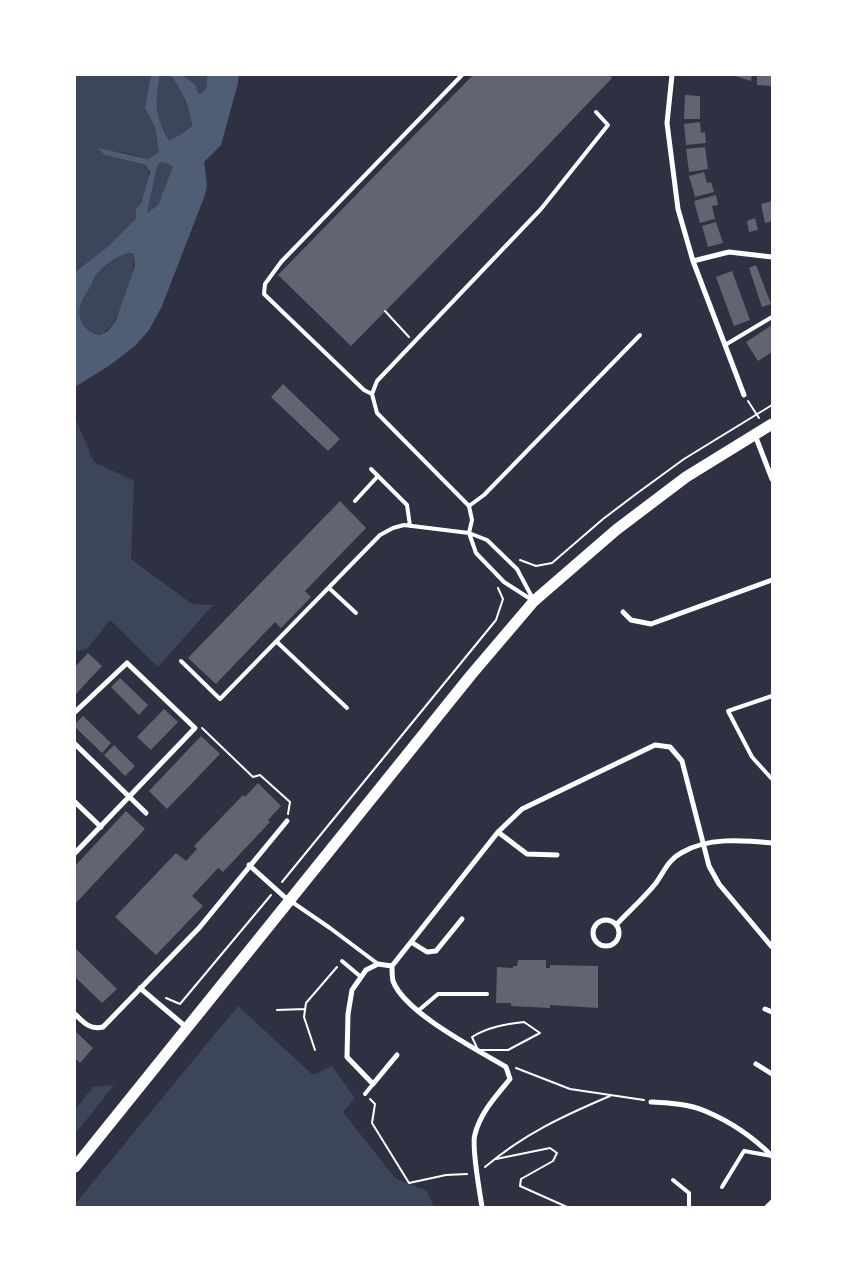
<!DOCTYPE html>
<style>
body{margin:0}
#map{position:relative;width:847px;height:1282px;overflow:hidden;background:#2d3142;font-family:"DejaVu Sans",sans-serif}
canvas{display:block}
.frame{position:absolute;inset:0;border:76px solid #fff;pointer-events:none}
</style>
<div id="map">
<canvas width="847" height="1282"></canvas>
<div class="frame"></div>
</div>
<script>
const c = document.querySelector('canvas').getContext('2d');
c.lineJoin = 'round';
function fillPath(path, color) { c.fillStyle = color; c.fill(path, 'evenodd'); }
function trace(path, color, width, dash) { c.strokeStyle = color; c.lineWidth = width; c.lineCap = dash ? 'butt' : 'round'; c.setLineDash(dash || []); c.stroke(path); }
fillPath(new Path2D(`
 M 75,75 L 151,75 L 145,108 L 155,127 L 160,152 L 148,159 L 123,152 L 105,155 L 146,165 C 156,186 136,200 136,219 L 106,248 L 75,272 Z
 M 160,75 L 170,75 C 182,90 190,107 192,126 L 180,135 L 169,140 L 158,118 L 156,98 Z
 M 183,75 L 207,75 C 207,83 208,90 200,94 Z
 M 160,162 L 167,163 L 174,167 L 158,205 L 147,213 L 157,167 Z
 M 128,253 L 134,254 C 135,277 120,325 100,335 C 87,332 77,321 80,306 C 81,300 86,294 89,289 C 92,285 93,279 96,275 C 104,266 117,256 128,253 Z
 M 75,418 L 94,462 L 134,481 L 131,559 L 192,604 L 213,605 L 158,667 L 110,620 L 87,649 L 75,652 Z
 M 238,1006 L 313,1075 L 332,1066 L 355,1098 L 343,1112 L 395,1178 L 427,1191 L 434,1207 L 75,1207 L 75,1204 Z
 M 114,1085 L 75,1134 L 75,1110 L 93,1087 Z`), '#3c4559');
fillPath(new Path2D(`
 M 151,75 L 160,75 C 155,104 154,114 169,140 L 180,135 L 192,126 C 190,106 182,90 170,75 L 183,75 L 196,86 L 197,91 L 200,94 C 208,90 207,83 207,75 L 239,75 L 238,83 L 221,145 L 204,162 L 207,185 L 205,195 L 162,306 L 149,330 L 135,346 L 110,365 L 75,387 L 75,272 L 106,248 L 136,219 L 136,209 L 141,203 L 150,173 L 146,165 L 105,155 L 98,148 L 148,159 L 159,152 L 155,127 L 145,108 ZM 160,162 L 167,163 L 173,167 L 158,205 L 147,213 L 157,167 ZM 128,253 L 134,254 L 135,266 L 116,320 L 108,331 L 100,335 C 87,333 77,321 80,307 C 81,300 86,294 89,289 C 92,285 93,279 96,275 C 103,266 117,256 128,253 Z`), '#4f5d75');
fillPath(new Path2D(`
 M 473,75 L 610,75 L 612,78 L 532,162 L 351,346 L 278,275 Z
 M 732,75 L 752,75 L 751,81 Z
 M 757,75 L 772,75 L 772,86 L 757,85 Z
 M 685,95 L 700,96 L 700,119 L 684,119 Z
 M 700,122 L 701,133 L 705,132 L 706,143 L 686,145 L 684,124 Z
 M 705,147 L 708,169 L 689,172 L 686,149 Z
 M 704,172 L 707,183 L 711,182 L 714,192 L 695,197 L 689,176 Z
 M 716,195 L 718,205 L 712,206 L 715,219 L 700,223 L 694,201 Z
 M 772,201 L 772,221 L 765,223 L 761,204 Z
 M 755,218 L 758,230 L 749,232 L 747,221 Z
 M 716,222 L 723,243 L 708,247 L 702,226 Z
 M 756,265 L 771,304 L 762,307 L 749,268 Z
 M 732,271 L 750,320 L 734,326 L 716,277 Z
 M 772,325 L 772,352 L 758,361 L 746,342 Z
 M 283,384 L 340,439 L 328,451 L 271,397 Z
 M 340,501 L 366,528 L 305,591 L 311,597 L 281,628 L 275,622 L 216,684 L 188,658 Z
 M 88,653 L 102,666 L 75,695 L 75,667 Z
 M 120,678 L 148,705 L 139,715 L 111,687 Z
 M 164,709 L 178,722 L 151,750 L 137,737 Z
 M 83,716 L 111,743 L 102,753 L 75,727 L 75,724 Z
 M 201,736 L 220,754 L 167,809 L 149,791 Z
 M 114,745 L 135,766 L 125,776 L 104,755 Z
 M 258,783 L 281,806 L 268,820 L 270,822 L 223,872 L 218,868 L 192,896 L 203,906 L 156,955 L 115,917 L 176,853 L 186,861 L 197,849 L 194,846 L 243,795 L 245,797 Z
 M 126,811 L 145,829 L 75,904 L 75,866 Z
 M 75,948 L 117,989 L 102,1003 L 75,977 Z
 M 518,960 L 546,960 L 546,968 L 550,968 L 550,965 L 598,966 L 598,1008 L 550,1005 L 550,1008 L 511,1006 L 511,1003 L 496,1003 L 497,967 L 513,968 L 513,966 L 517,966 Z
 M 75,1031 L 93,1048 L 80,1063 L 75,1058 Z`), '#626471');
trace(new Path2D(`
 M 385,311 L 409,337
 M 748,401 L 759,418
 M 520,560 L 536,566 L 552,563 L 603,519 L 636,494 L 684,459 L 772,405
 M 202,728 L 253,777 L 260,775 L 290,802 L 288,814
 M 282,882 L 496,620 L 503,599 L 498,588
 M 166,998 L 180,1004 L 271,895
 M 277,1010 L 305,1009
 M 524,1022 L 540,1033 L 508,1050 L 478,1050 L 472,1037 C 488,1027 506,1024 524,1022 Z
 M 315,1050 L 304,1017 L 306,1003 L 337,967
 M 516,1068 L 570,1089 L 644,1100
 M 370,1099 L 375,1104 L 372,1123 L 409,1183 L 446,1175 L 467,1174
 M 496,1159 L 550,1148 L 557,1153 L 553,1161 L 521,1179 L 520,1186 L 567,1207
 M 485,1167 C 524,1134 563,1116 610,1096`), '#fff', 2);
trace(new Path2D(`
 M 725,345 L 772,317
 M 372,394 L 364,390 L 264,294 L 265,284 L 281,262 L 462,75
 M 371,469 L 407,505 L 410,526
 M 355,501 L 378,476
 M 469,506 L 484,495 L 640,335
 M 329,588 L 356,613
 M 532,600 L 504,582 L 476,553 L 469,533 L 472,520 L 469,506 L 377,413 L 372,394 L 377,381 L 541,209 L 608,125 L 596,112
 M 277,642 L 347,708
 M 181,661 L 220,699 L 380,535 L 393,528 L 404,525 L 469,533 L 487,540 L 517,569 L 533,599
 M 772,696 L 728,711 L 752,757 L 772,779
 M 292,902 L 330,928 L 378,964
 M 342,961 L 361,977
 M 419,1010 L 438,994 L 487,994
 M 365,1094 L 373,1084
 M 673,1180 L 689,1193 L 689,1207
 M 722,1187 L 744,1151 L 772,1156`), '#fff', 4);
trace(new Path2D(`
 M 672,75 L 667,123 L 678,209 L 693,261 L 744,395
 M 693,261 L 729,252 L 772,257
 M 755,435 L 772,479
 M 623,612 L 631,620 L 651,624 L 772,580
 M 75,712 L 127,663 L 195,728 L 75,853
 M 75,744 L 146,813
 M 75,802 L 101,827
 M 498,832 L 527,854 L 557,855
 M 249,865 L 289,901
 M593 933a13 13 0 1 1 26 0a13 13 0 1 1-26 0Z
 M 616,925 C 629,911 644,898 656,883 C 664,872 668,860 681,853 C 707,837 743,840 772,843
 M 411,942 L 427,952 L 436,951 L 462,919
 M 392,966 L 378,964 L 366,970 L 352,990 L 348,1014 L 347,1057 L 373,1084 L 397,1055
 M 140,988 L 186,1027
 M 765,1009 L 772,1012
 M 75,1014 C 84,1023 90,1030 103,1027 L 199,928 L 287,821
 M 756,1064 L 772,1074
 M 651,1102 C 669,1103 689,1104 705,1111 C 729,1121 753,1137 772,1156
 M 482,1207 C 480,1193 471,1146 475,1134 C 481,1112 496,1096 510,1079 L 506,1067 C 476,1049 405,1013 393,981 C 392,976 392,970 392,966 L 498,832 L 522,809 L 655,745 L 670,747 L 682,761 L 709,866 L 719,884 L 772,947
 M 767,1207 L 772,1202`), '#fff', 5);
trace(new Path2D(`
 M 75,1167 L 471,675 L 534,601 L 616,530 L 686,477 L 772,424`), '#fff', 11);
</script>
